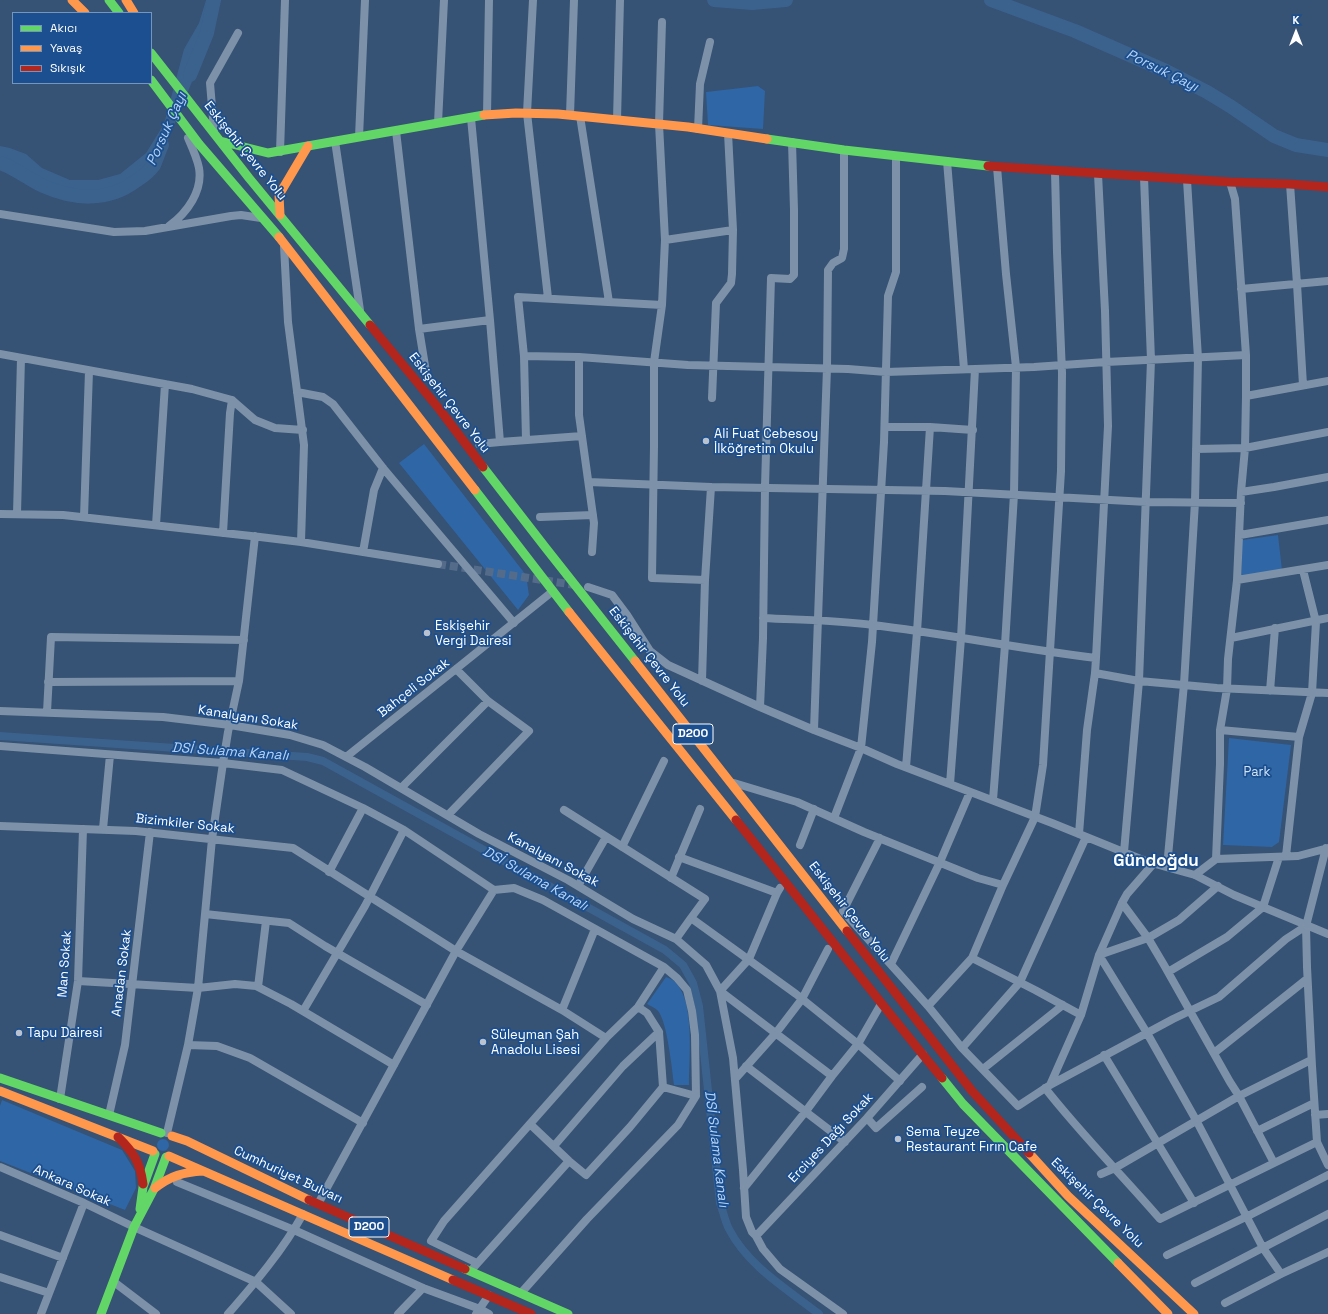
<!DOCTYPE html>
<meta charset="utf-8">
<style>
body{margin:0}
#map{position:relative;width:1328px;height:1314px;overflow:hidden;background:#365274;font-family:"Space Grotesk",sans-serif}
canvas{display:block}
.legend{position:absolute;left:12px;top:12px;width:140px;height:72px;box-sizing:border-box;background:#1b4f8f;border:1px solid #7695bc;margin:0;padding:5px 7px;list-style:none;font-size:12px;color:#fff}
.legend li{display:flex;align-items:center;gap:8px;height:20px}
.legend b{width:20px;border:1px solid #7695bc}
.north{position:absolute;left:1276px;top:12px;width:40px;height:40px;-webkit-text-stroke:3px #1b4f8f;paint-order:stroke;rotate:0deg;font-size:11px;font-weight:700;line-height:16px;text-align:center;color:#fff}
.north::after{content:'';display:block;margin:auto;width:14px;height:18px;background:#fff;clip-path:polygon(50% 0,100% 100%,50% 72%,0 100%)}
</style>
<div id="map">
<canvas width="1328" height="1314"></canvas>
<ul class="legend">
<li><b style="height:5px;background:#63d668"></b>Akıcı</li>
<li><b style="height:5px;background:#ff974d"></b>Yavaş</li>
<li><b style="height:5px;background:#b3261e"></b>Sıkışık</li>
</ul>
<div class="north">K</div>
</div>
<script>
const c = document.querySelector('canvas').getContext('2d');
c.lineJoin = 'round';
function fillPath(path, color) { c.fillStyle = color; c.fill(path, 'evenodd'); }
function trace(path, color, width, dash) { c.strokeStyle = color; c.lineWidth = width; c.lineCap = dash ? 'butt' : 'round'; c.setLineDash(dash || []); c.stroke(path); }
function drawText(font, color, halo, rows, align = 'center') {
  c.font = font + ' "Space Grotesk",sans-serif'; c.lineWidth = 3.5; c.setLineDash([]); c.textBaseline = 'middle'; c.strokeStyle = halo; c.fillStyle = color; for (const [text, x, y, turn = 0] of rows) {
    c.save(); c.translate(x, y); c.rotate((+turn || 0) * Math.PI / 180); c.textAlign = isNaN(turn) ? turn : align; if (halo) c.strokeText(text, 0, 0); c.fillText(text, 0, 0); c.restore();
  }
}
fillPath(new Path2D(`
 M 758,86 L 765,91 L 763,129 L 708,125 L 706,92 Z
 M 424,444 L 526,575 L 529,595 L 518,610 L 399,463 Z
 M 1278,535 L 1282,570 L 1241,579 L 1242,540 Z
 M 1229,738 L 1291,745 L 1279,842 L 1272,847 L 1223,845 Z
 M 666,977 C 669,978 674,980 676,983 C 695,1003 689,1058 689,1085 L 674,1085 C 672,1069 667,1021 658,1011 C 656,1008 650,1006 647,1004 Z
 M 2,1100 L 122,1150 L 135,1171 L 136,1188 L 125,1210 L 0,1161 L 0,1106 Z
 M157 1145a6 6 0 1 1 12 0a6 6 0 1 1-12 0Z`), '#2f66a5');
fillPath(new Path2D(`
 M 206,0 L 216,0 L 212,21 L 200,43 L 194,77 L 162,154 L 144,174 L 113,190 L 94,197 L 36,184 L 10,160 L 0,159 L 0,146 L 10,148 L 26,154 L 42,168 L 70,180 L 98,180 L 120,174 L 146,153 L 164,124 L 184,49 L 199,23 Z`), '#3b618d');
trace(new Path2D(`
 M 0,736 L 307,757 L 323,761 L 665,950 L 683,965 L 693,983 L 699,1006 L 720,1203 C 723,1211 725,1221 729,1229 C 748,1266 787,1289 819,1314`), '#3b618d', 8);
trace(new Path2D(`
 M 714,0 L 752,3 L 786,0
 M 991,0 L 1075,31 L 1166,71 L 1207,92 L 1230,106 L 1274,136 L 1296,145 L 1328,150
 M 190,75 L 207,33 L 214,0
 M 0,163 C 15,168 28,179 43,186 C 74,200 108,202 136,181 C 142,177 150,171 154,165 C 157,158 159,151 162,145`), '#3b618d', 14);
trace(new Path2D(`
 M 438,564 L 575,585`), '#546c89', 8, [8, 4]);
trace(new Path2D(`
 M 533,0 L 527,113 L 548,298
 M 487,115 L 489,0
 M 570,115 L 574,0
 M 580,116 L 609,302
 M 617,120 L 620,0
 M 438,123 L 444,0
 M 698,129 L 700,84 L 710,42
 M 214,131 L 210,83 L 238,33
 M 396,131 L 419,329 L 426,372
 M 359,137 L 365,0
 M 335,141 L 360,310
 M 280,152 L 285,0
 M 947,161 L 964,369
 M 1290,184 L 1297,284 L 1303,385
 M 0,214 L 114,232 L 145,231 L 231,216 L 241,215 L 261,218
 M 169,226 C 187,213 203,191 199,168 C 197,158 192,147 188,138
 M 665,240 L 733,230
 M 284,246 L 288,322 L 304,445 L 301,542
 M 1241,289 L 1328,281
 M 662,305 L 654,362 L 654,446 L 652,578 L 705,580 L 702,681
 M 419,329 L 490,320 L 471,118
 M 0,354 L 192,389 L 232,400 L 255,420 L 275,428 L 303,430
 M 1246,355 L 1246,396 L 1328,381
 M 524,356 L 579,357 L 688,365 L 848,369 L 886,372 L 1034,367 L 1106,362 L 1246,355 L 1235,199 L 1230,182
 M 579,357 L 579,415 L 594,523 L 592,552
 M 297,392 L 323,397 L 333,404 L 383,468 L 514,623
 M 1246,396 L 1245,448 L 1241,492 L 1274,487 L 1328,477
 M 712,398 L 716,303 L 731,283 L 732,274 L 733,230 L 728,133
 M 885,427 L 930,427 L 973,430
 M 526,440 L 524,356 L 518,297 L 662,305 L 665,240 L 659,124 L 662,22
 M 500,442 L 582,436
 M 479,444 L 500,442 L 490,320
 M 1196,449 L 1245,448 L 1328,432
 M 589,482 L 711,487 L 945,491 L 1147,502 L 1241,503
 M 0,514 L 63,515 L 260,537 L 301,542 L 438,564
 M 17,514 L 21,358
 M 84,517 L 89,371
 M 540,517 L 593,515
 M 156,525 L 165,384
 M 223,533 L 230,413 L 232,400
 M 1240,535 L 1328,520
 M 363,552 L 374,490 L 383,468
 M 705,580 L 711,487
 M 1237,580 L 1328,565
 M 588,587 L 612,595 L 627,615 L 650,651 L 668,665 L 760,707 L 814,730 L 861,748 L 897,764 L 1052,823 L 1148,862 L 1195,875 L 1234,895 L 1328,934
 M 763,618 C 800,620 836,620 873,625 C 947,634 1021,649 1096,658 L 1095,673 L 1087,730 L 1079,834
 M 1231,638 L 1328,618
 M 1096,658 L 1108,426 L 1105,311 L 1098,174
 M 1095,673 L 1139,681 L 1217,688 L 1328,693
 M 48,682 L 239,681
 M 1270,691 L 1275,628
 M 760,707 L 763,638 L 765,487 L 771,278 L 790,279 L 794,275 L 794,210 L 792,142
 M 0,711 L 163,717 L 230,725 L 290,735 L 323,745 L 365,767 L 479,834 L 568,880 L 633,919 L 676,939 L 706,965 L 720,991 L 733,1058 L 743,1170 L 746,1217 L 752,1232 L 756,1236 L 763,1249 L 780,1269 L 843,1314
 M 47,712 L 51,637 L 244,640
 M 814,730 L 827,368 L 828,270 L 833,263 L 842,258 L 844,249 L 844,150
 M 1220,730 L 1299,737 L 1286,856
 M 1299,737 L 1312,693 L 1316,622 L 1303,570
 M 0,746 L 223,763 L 228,732 L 239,681 L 255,536
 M 346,757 L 456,669 L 553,591
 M 906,767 L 917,632 L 930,427
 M 734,783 L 797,802 L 864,832 L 978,878 L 1003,885 L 1035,817 L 1043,765 L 1061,471 L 1062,373 L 1057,252 L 1055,172
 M 950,784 L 961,638 L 975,369
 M 401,788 L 488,701
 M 993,800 L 1005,645 L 1014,494 L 1016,367 L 1006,274 L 997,167
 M 564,810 L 705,899 L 691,918 L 796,994 L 858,1044 L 832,1076 L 806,1111 L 744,1188
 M 448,815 L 529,731 L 488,701 L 456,669
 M 834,818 L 861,748 L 872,642 L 884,442 L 888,296 L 896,272 L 896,156
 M 0,826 L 136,831 L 293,848 L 456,951 L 318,1204
 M 103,829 L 110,755
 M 880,838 L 843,911 L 928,1006 L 962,1048 L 1018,1106 L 1050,1085 L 1173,1019 L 1219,997 L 1286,939 L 1306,926
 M 800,845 L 814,809
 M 622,847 L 664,761
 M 1124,852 L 1139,681 L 1151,360 L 1144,177
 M 679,857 L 777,893 L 780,888
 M 1216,859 L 1220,764 L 1220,730 L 1227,689 L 1228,659 L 1237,580 L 1241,492
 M 1167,867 L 1184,684 L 1195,502 L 1198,358 L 1187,180
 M 329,872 L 363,808
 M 1195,875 L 1216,859 L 1298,856 L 1328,848
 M 671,878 L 700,809
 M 578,886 L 606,837
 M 1218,886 L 1179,920 L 1148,938 L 1099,955 L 1147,1033 L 1196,1120 L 1263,1248 L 1281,1274
 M 777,893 L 749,959 L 720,991 L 832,1076
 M 1122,903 L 1148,938 L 1164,965 L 1230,1082 L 1239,1096 L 1274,1163
 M 676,939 L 691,918
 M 972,958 L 1035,990 L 1081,1015 L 1099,955 L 1122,903 L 1127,894 L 1154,863
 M 891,964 L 940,862 L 970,792
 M 1168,972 L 1227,937 L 1263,907 L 1279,857
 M 78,981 L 198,988 L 235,984 L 256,986 L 291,1004 L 394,1065
 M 258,987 L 266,921
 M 881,1004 L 858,1044 L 900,1081
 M 427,1005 L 325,946 L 289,923 L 205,914 L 212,839 L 223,763 L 282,770 L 363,808 L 404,830 L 494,890
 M 928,1006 L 972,958 L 1003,885
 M 638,1007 L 647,1013 L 659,1032 L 663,1087 L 696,1096
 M 562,1010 L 595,929
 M 303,1011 L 365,906 L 404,830
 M 188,1045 L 217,1046 L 250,1058 L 363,1123
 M 962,1048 L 1020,982 L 1086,837
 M 1214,1053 L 1307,979
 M 1104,1055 L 1194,1203
 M 746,1066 L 845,1142
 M 983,1069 L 1063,1005
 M 735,1079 L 776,1033 L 802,999 L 828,949
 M 1050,1085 L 1081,1015
 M 1045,1088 C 1081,1134 1122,1175 1160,1219 L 1317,1142 L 1312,1066 L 1307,967 L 1306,926 L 1326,848
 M 60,1099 L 78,981 L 83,829
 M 109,1115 L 125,1045 L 150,832
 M 1315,1115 L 1328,1114
 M 867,1118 L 876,1128 L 922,1087
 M 530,1124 L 569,1161 L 586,1175 L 630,1127 L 663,1087
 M 1257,1131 L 1314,1103
 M 167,1133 L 188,1045 L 198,988 L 205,914
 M 1317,1142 L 1328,1165
 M 554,1146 L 623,1066 L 659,1032
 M 0,1167 L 84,1203 L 134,1227 L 256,1282 L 291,1314
 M 1101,1174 L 1115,1168 L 1239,1096 L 1311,1060
 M 177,1182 L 294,1230 L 423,1288 L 480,1309 L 489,1314
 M 0,1235 L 63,1258
 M 756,1236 L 867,1118 L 923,1054
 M 1167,1255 L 1248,1216 L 1328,1175
 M 477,1263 L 431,1241 L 444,1221 L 606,1038 L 638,1007 L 664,967
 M 474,1267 L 569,1161
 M 0,1277 L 49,1293
 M 114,1282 L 156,1314
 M 1195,1283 L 1328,1214
 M 521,1293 L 587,1219 L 678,1125 L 696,1096 L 695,1035 L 692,1011 L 687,990 L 677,978 L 664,967 L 543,900 L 514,888 L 494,890 L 456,951 L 562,1010 L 606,1038
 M 1225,1303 L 1281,1274 L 1328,1252
 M 41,1314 L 84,1203
 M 228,1314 C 255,1283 283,1250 303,1214
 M 398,1314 L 423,1288
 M 476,1314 L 489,1295`), '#7d92a8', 8);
trace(new Path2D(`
 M 109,0 L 119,13
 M 151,53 L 249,178 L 370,325
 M 151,80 L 199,144 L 279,237
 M 767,139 L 844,150 L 988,166
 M 220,141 L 268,153 L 484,115
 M 483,467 L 545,547 L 635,661
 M 475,490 L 569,612
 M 0,1078 L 161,1133
 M 942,1078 L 963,1104 L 1118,1263
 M 140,1209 L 143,1187 L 155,1154
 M 465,1269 L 568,1314
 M 101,1314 L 134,1227 L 154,1189 L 166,1157`), '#63d668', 9);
trace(new Path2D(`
 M 72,0 L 85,13
 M 126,0 L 134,13
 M 484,115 L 516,113 L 558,114 L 688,127 L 767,139
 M 280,215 L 279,195 L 308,146
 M 279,237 L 475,490
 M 569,612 L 736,820
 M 635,661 L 847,931
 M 0,1091 L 153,1151
 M 172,1136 L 187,1141 L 309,1200
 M 1029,1153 L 1068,1196 L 1194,1314
 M 169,1156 L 453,1280
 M 155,1188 C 170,1176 184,1172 203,1171
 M 1118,1263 L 1168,1314`), '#ff974d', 9);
trace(new Path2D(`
 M 988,166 L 1230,182 L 1290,184 L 1328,187
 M 370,325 L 440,410 L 483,467
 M 736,820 C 805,906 872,993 942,1078
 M 847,931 L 972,1091 L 1029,1153
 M 118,1137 C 134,1153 140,1162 143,1184
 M 309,1200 L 465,1269
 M 453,1280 L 531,1314`), '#b3261e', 9);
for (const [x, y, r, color] of [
 [706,441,4,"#b9c2ce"],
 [427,633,4,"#b9c2ce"],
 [19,1033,4,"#b9c2ce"],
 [483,1042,4,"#b9c2ce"],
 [898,1139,4,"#b9c2ce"]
]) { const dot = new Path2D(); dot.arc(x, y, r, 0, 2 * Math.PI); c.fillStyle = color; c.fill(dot); trace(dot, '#1b4f8f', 1.5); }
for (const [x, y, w] of [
 [693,734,40],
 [369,1227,40]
]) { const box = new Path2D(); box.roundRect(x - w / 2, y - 10, w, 20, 3); c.fillStyle = '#1b4f8f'; c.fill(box); trace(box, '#fff', 1); }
drawText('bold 12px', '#fff', null, [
 ["D200",693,734],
 ["D200",369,1227]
]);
drawText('13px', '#fff', '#1b4f8f', [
 ["Eskişehir Çevre Yolu",245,151,51],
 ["Eskişehir Çevre Yolu",449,403,52],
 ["Eskişehir Çevre Yolu",649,657,52],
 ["Bahçeli Sokak",414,688,-38],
 ["Kanalyanı Sokak",248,718,9],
 ["Bizimkiler Sokak",185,824,6],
 ["Kanalyanı Sokak",553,860,28],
 ["Eskişehir Çevre Yolu",849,912,52],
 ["Man Sokak",65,964,-86],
 ["Anadan Sokak",122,973,-83],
 ["Erciyes Dağı Sokak",831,1138,-47],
 ["Cumhuriyet Bulvarı",288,1175,25],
 ["Ankara Sokak",72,1186,24],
 ["Eskişehir Çevre Yolu",1097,1203,44]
]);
drawText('13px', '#fff', '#1b4f8f', [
 ["Ali Fuat Cebesoy",714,434],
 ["İlköğretim Okulu",714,449],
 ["Eskişehir",435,626],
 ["Vergi Dairesi",435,641],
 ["Tapu Dairesi",27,1033],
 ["Süleyman Şah",491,1035],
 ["Anadolu Lisesi",491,1050],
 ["Sema Teyze",906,1132],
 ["Restaurant Fırın Cafe",906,1147]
], 'left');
drawText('13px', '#cfe3fa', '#1b4f8f', [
 ["Park",1257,772]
]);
drawText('italic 14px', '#b5d3f5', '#1b4f8f', [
 ["Porsuk Çayı",1162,71,26],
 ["Porsuk Çayı",167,129,-66],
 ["DSİ Sulama Kanalı",230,752,4],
 ["DSİ Sulama Kanalı",535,879,29],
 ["DSİ Sulama Kanalı",716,1149,83]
]);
drawText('bold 17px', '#fff', '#1b4f8f', [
 ["Gündoğdu",1156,861]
]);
</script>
